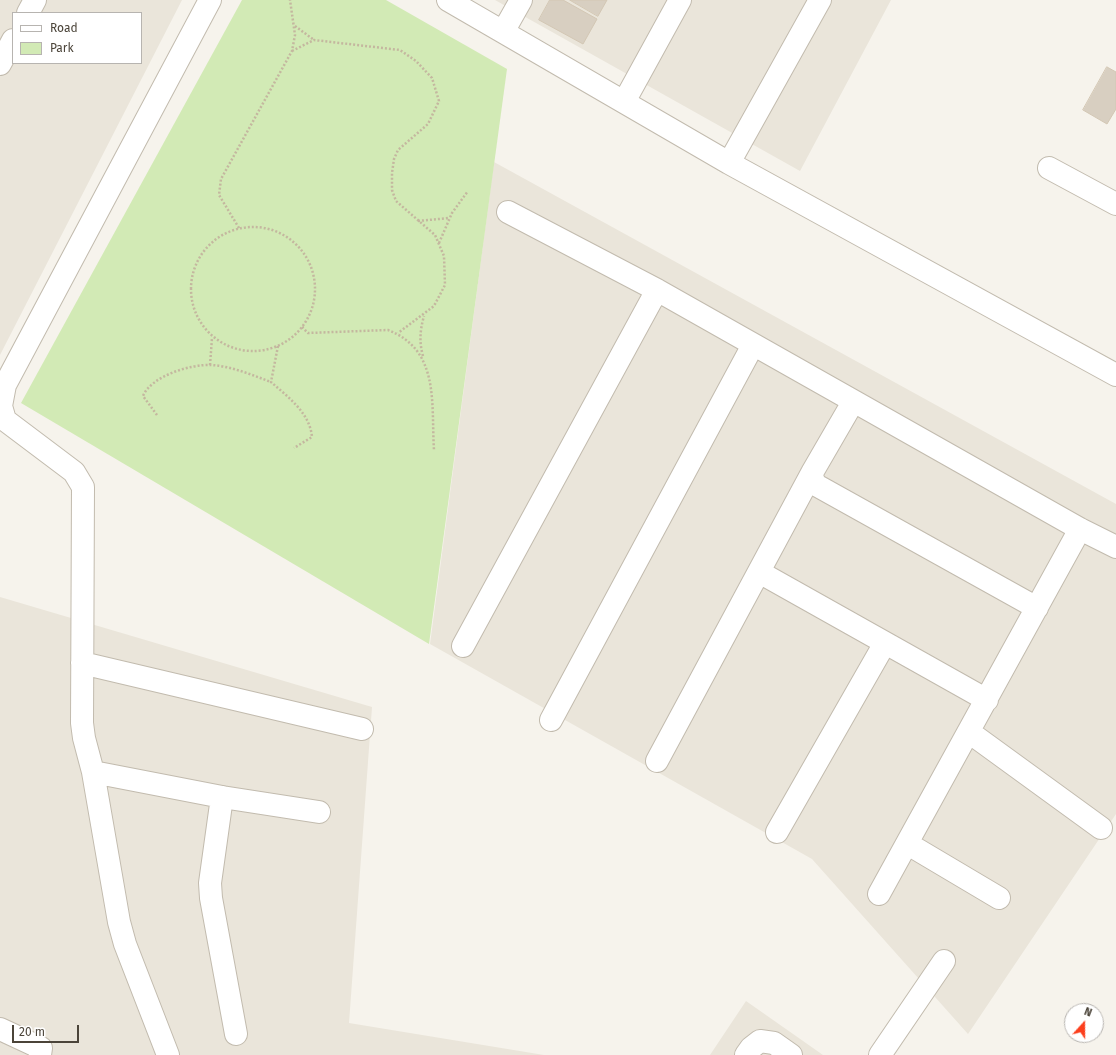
<!DOCTYPE html>
<style>
body{margin:0}
#map{position:relative;width:1116px;height:1055px;overflow:hidden;background:#f6f3ec;font-family:"Fira Sans",sans-serif}
canvas{display:block}
.legend{position:absolute;left:12px;top:12px;width:130px;height:52px;box-sizing:border-box;background:#fff;border:1px solid #b7b4b0;margin:0;padding:5px 7px;list-style:none;font-size:12px;color:#4b4439}
.legend li{display:flex;align-items:center;gap:8px;height:20px}
.legend b{width:20px;border:1px solid #b7b4b0}
.north{position:absolute;left:1064px;top:1003px;width:40px;height:40px;box-sizing:border-box;background:#fff;border:1px solid #b7b4b0;border-radius:50%;rotate:21deg;font-size:11px;font-weight:700;line-height:16px;text-align:center;color:#4b4439}
.north::after{content:'';display:block;margin:auto;width:14px;height:18px;background:#fc3f1d;clip-path:polygon(50% 0,100% 100%,50% 72%,0 100%)}
.scale{position:absolute;left:12px;top:1025px;width:67px;height:18px;box-sizing:border-box;border:2px solid #4b4439;border-top:0;padding-left:5px;font-size:12px;line-height:14px;white-space:nowrap;color:#4b4439;-webkit-text-stroke:3px #fff;paint-order:stroke}
</style>
<div id="map">
<canvas width="1116" height="1055"></canvas>
<ul class="legend">
<li><b style="height:5px;background:#fff"></b>Road</li>
<li><b style="height:11px;background:#d2eab5"></b>Park</li>
</ul>
<div class="north">N</div>
<div class="scale">20 m</div>
</div>
<script>
const c = document.querySelector('canvas').getContext('2d');
c.lineJoin = 'round';
function fillPath(path, color) { c.fillStyle = color; c.fill(path, 'evenodd'); }
function trace(path, color, width, dash) { c.strokeStyle = color; c.lineWidth = width; c.lineCap = dash ? 'butt' : 'round'; c.setLineDash(dash || []); c.stroke(path); }
fillPath(new Path2D(`
 M 0,0 L 182,0 L 0,355 ZM 13,13 L 141,13 L 141,63 L 13,63 Z
 M 495,0 L 891,0 L 800,171 Z
 M 494,162 L 1116,504 L 1116,814 L 968,1034 L 812,859 L 430,644 Z
 M 0,597 L 372,707 L 349,1023 L 544,1055 L 0,1055 Z
 M 746,1001 L 823,1055 L 710,1055 Z`), '#eae5da');
fillPath(new Path2D(`
 M 242,0 L 386,0 L 507,69 L 429,644 L 21,403 Z`), '#d2eab5');
const building = new Path2D(`
 M 550,0 L 563,0 L 597,19 L 583,44 L 539,20 Z
 M 570,0 L 607,0 L 598,16 Z
 M 1107,67 L 1116,72 L 1116,109 L 1107,124 L 1083,110 Z`);
fillPath(building, '#d8cfc1');
trace(building, '#d3c7b4', 1);
const minor = new Path2D(`
 M 448,0 L 729,163 L 1116,375
 M 28,13 L 35,0
 M 503,32 L 521,0
 M 0,64 L 13,40
 M 624,102 L 680,0
 M 729,163 L 820,0
 M 1049,168 L 1116,204
 M 508,212 L 657,290 L 1080,529 L 1116,547
 M 853,402 L 813,471 L 812,478 L 816,485 L 1037,608
 M 759,572 L 987,700
 M 463,646 L 657,290
 M 82,663 L 362,729
 M 551,720 L 753,345
 M 969,732 L 1101,828
 M 657,761 L 813,471
 M 93,772 L 222,797 L 319,812
 M 222,797 L 210,883 L 211,898 L 236,1034
 M 777,832 L 885,643
 M 908,844 L 999,898
 M 879,894 L 1080,529
 M 0,1029 L 41,1048 L 40,1055
 M 168,1055 L 125,944 L 119,922 L 93,772 L 84,738 L 82,723 L 83,487 L 74,472 L 5,420 L 1,406 L 5,385 L 210,0
 M 746,1055 L 751,1048 L 760,1041 L 774,1043 L 791,1055
 M 880,1055 L 944,961`);
trace(minor, '#c2bbae', 24);
trace(new Path2D(`
 M 295,26 L 314,40
 M 292,51 L 314,40 L 400,50 L 416,61 L 432,78 L 439,101 L 428,124 L 398,150 L 394,159 L 392,173 L 392,190 L 396,201 L 435,235 L 444,256 L 445,285 L 434,306 L 398,333
 M 418,221 L 449,218
 M191 289a62 62 0 1 1 124 0a62 62 0 1 1-124 0Z
 M 239,228 L 219,195 L 221,179 L 292,51 L 295,35 L 290,0
 M 439,243 L 452,213 L 468,191
 M 302,327 L 308,333 L 388,330 C 440,350 431,403 434,450
 M 278,346 L 271,382 C 288,397 310,413 312,437 L 294,448
 M 423,356 C 419,342 420,330 424,316
 M 210,365 L 212,338
 M 157,415 L 143,396 C 151,376 191,364 211,365 C 231,366 252,375 271,382`), '#c4b79f', 2.5, [2, 2]);
trace(minor, '#fff', 22);
</script>
